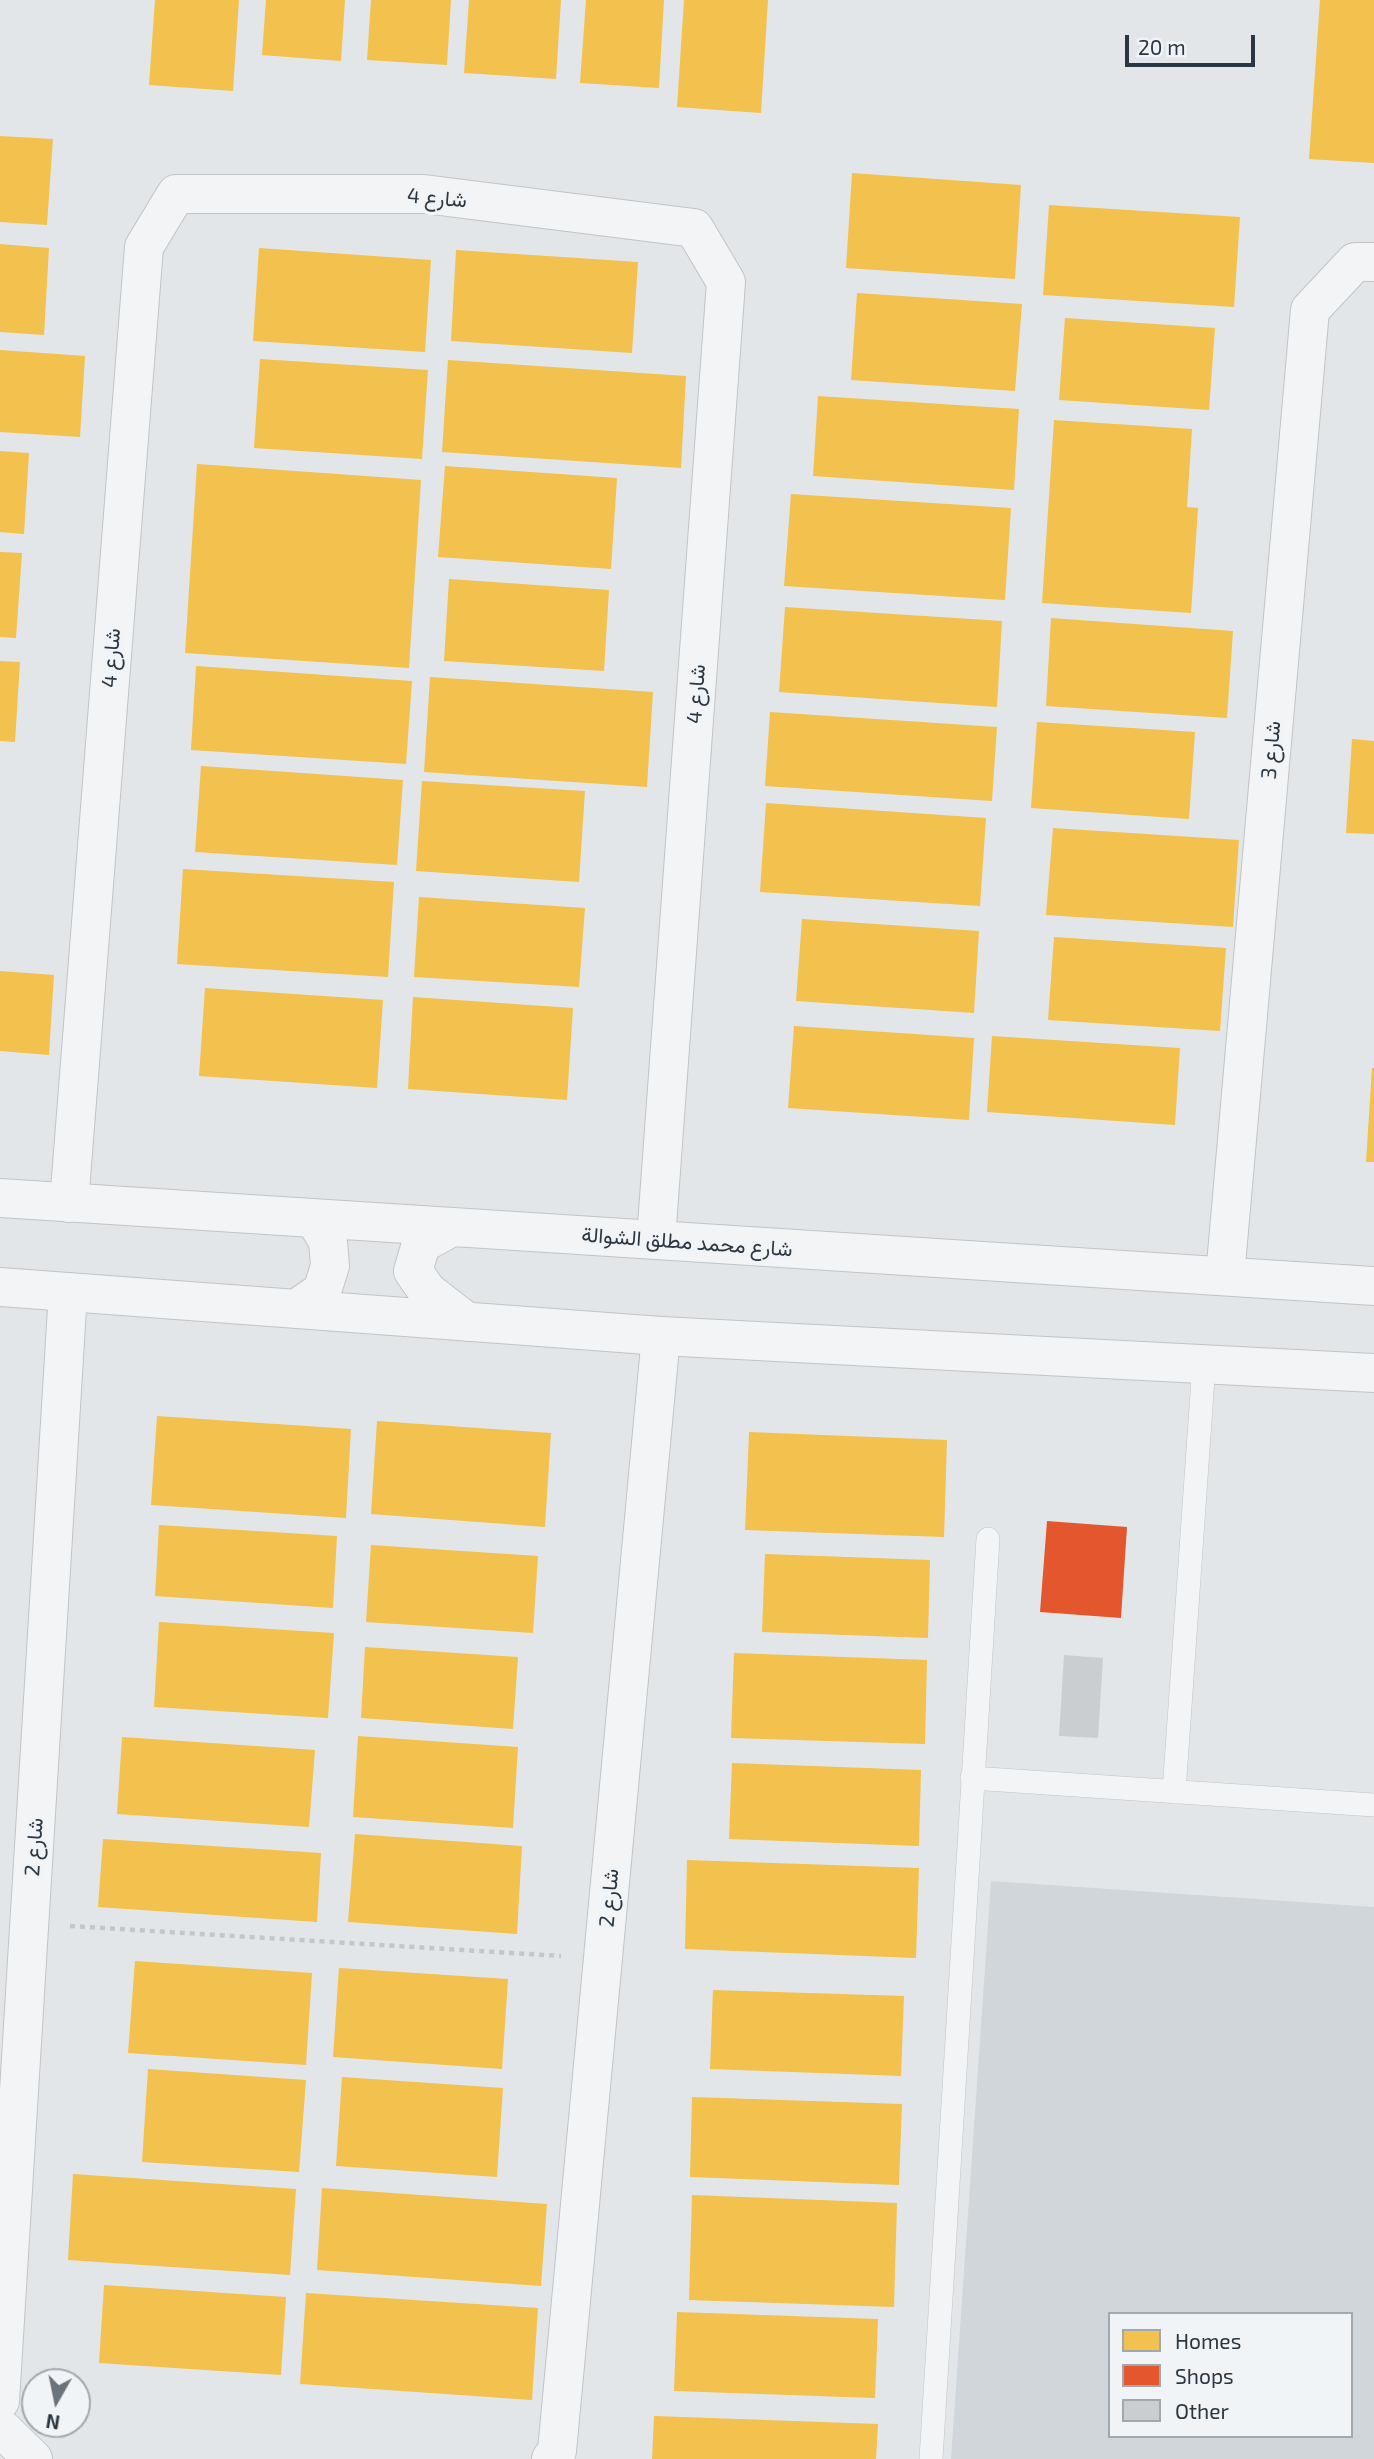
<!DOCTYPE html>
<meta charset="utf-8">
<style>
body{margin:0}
#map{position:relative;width:1374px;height:2459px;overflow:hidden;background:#e3e6e8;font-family:"Exo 2",sans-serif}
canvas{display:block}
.legend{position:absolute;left:1108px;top:2312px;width:245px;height:126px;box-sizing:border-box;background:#f1f4f7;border:2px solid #a1a8ae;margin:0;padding:9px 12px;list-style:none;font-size:21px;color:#2a3641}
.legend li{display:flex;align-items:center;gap:14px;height:35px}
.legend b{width:35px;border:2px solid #a1a8ae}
.north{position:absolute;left:21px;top:2368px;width:70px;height:70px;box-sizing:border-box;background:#f1f4f7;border:2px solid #a1a8ae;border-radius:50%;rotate:189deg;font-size:19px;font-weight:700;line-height:28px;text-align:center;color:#2a3641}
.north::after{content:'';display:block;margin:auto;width:24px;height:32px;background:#6b747b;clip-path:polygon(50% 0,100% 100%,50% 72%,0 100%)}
.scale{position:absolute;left:1125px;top:35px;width:130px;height:32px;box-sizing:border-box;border:4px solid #2a3641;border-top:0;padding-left:9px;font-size:21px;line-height:24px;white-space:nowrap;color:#2a3641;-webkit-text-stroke:5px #f1f4f7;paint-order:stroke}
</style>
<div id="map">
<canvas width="1374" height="2459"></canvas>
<ul class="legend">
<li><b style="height:19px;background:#f2c14e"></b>Homes</li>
<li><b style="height:19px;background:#e4572e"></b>Shops</li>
<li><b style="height:19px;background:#cbced0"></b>Other</li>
</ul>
<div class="north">N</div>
<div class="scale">20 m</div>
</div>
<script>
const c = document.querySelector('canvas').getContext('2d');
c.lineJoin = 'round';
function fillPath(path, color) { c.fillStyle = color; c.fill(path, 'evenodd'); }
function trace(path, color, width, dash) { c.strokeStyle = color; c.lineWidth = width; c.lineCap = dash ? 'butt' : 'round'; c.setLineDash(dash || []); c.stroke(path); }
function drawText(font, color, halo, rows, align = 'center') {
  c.font = font + ' "Exo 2",Vazirmatn,sans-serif'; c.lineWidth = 7; c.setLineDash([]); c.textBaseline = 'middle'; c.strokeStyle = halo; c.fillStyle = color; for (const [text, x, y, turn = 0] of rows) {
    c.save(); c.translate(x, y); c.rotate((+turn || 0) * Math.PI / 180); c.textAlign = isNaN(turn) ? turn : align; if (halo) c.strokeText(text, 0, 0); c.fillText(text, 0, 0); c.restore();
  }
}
fillPath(new Path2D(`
 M 991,1881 L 1374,1907 L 1374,2459 L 951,2459 ZM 1110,2314 L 1351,2314 L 1351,2436 L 1110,2436 Z`), '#d1d6db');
fillPath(new Path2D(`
 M 155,0 L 239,0 L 233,91 L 149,85 Z
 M 266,0 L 345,0 L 341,61 L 262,55 Z
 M 371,0 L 451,0 L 447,65 L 367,60 Z
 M 469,0 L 561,0 L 556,79 L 464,73 Z
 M 586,0 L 664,0 L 659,88 L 580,83 Z
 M 684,0 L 768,0 L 761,113 L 677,107 Z
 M 1320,0 L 1374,0 L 1374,163 L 1309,159 Z
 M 0,136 L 53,139 L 47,225 L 0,222 Z
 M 852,173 L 1021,185 L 1015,279 L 846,268 Z
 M 1049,205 L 1240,217 L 1234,307 L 1043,295 Z
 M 0,244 L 49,248 L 44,335 L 0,332 Z
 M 259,248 L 431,260 L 425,352 L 253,341 Z
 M 456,250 L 638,262 L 632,353 L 451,341 Z
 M 857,293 L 1022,304 L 1015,391 L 851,380 Z
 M 1065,318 L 1215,328 L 1209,410 L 1059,400 Z
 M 0,350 L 85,356 L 80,437 L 0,432 Z
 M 260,359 L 428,370 L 422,459 L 254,448 Z
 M 448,360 L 686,376 L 681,468 L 442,452 Z
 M 818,396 L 1019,409 L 1014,490 L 813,476 Z
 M 1054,420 L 1192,429 L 1187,507 L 1198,508 L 1191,613 L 1042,603 Z
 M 0,451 L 29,453 L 24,534 L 0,532 Z
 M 197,464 L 421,480 L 409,668 L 185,653 Z
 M 445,466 L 617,478 L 611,569 L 438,557 Z
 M 791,494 L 1011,508 L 1005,600 L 784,586 Z
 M 0,552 L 22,553 L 16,638 L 0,637 Z
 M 449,579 L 609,590 L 604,671 L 444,661 Z
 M 785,607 L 1002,621 L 997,707 L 779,692 Z
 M 1051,618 L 1233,631 L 1227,718 L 1046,706 Z
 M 0,661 L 20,662 L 15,742 L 0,741 Z
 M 196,666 L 412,681 L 406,764 L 191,750 Z
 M 430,677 L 653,692 L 647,787 L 424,772 Z
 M 770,712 L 997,727 L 992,801 L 765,786 Z
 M 1037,722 L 1195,732 L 1189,819 L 1031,808 Z
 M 1352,739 L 1374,741 L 1374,834 L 1346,833 Z
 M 201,766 L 403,780 L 397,865 L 195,852 Z
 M 422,781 L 585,791 L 579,882 L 416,871 Z
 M 766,803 L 986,818 L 980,906 L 760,892 Z
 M 1053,828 L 1239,840 L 1233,927 L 1046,915 Z
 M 183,869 L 394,882 L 388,977 L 177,964 Z
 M 419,897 L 585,908 L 579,987 L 414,977 Z
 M 802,919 L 979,931 L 974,1013 L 796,1001 Z
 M 1054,937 L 1226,948 L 1220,1031 L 1048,1020 Z
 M 0,971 L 54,975 L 49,1055 L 0,1051 Z
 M 205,988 L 383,1000 L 377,1088 L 199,1076 Z
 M 413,997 L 573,1008 L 567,1100 L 408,1089 Z
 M 794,1026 L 974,1038 L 969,1120 L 788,1108 Z
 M 992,1036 L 1180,1048 L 1175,1125 L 987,1112 Z
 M 1372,1068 L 1374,1068 L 1374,1162 L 1366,1162 Z
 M 157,1416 L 351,1429 L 346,1518 L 151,1505 Z
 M 377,1421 L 551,1433 L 545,1527 L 371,1514 Z
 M 749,1432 L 947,1440 L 944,1537 L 745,1530 Z
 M 159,1525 L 337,1536 L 333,1608 L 155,1596 Z
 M 371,1545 L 538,1556 L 533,1633 L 366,1622 Z
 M 765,1554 L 930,1560 L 928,1638 L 762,1632 Z
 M 159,1622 L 334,1633 L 328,1718 L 154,1707 Z
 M 365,1647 L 518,1657 L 513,1729 L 361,1718 Z
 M 734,1653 L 927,1660 L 925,1744 L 731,1738 Z
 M 358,1736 L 518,1747 L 513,1828 L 353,1817 Z
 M 122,1737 L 315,1750 L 309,1827 L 117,1814 Z
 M 732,1763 L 921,1770 L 919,1846 L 729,1839 Z
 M 355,1834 L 522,1846 L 517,1934 L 348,1922 Z
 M 103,1839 L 321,1853 L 317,1922 L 98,1907 Z
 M 687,1860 L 919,1868 L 916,1958 L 685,1949 Z
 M 135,1961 L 312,1973 L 306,2065 L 128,2053 Z
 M 339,1968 L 508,1979 L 502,2069 L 333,2057 Z
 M 713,1990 L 904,1996 L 901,2076 L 710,2069 Z
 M 148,2069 L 306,2080 L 299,2172 L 142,2162 Z
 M 342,2077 L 503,2088 L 497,2177 L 336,2166 Z
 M 692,2097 L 902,2104 L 899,2185 L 690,2177 Z
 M 73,2174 L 296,2189 L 290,2275 L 68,2260 Z
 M 322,2188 L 547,2204 L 541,2286 L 317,2270 Z
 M 692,2195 L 897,2203 L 894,2307 L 689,2300 Z
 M 104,2285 L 286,2297 L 281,2375 L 99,2363 Z
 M 306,2293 L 538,2308 L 532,2400 L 300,2384 Z
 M 677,2312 L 878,2319 L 875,2398 L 674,2391 Z
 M 654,2416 L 878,2424 L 876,2459 L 652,2459 Z`), '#f2c14e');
fillPath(new Path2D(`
 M 1047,1521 L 1127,1527 L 1121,1618 L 1040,1612 Z`), '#e4572e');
fillPath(new Path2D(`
 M 1064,1655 L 1103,1658 L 1098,1738 L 1059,1736 Z`), '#cbced0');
const service = new Path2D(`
 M 972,1778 L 1374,1805
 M 1174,1792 L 1204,1364
 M 931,2459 L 988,1539`);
const minor = new Path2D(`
 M 69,1203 L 144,247 L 176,194 L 424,194 L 694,228 L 726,282 L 656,1239
 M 1225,1276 L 1310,310 L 1355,262 L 1374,262
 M 0,2401 L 68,1292
 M 0,2427 L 33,2459
 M 551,2459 L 557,2451 L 661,1336`);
const tertiary = new Path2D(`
 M 0,1198 L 1374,1286
 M 452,1227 L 421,1244 L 413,1271 L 427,1291 L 467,1322
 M 0,1287 L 661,1336 L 1374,1373
 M 296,1309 L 322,1291 L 330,1266 L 328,1241 L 314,1218`);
trace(service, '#c1c4c6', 24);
trace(minor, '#c1c4c6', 40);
trace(tertiary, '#c1c4c6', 40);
trace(new Path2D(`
 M 70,1926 L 561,1956`), '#c4c7ca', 4.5, [5, 5]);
trace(service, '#f2f4f5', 23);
trace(minor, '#f2f4f5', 38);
trace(tertiary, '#f2f4f5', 38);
drawText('21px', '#2a3641', '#f1f4f7', [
 ["شارع 4",437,198,5],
 ["شارع 4",111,658,-86],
 ["شارع 4",696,694,-86],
 ["شارع 3",1271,750,-85],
 ["شارع محمد مطلق الشوالة",687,1242,4],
 ["شارع 2",34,1847,-86],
 ["شارع 2",609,1898,-85]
]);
</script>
